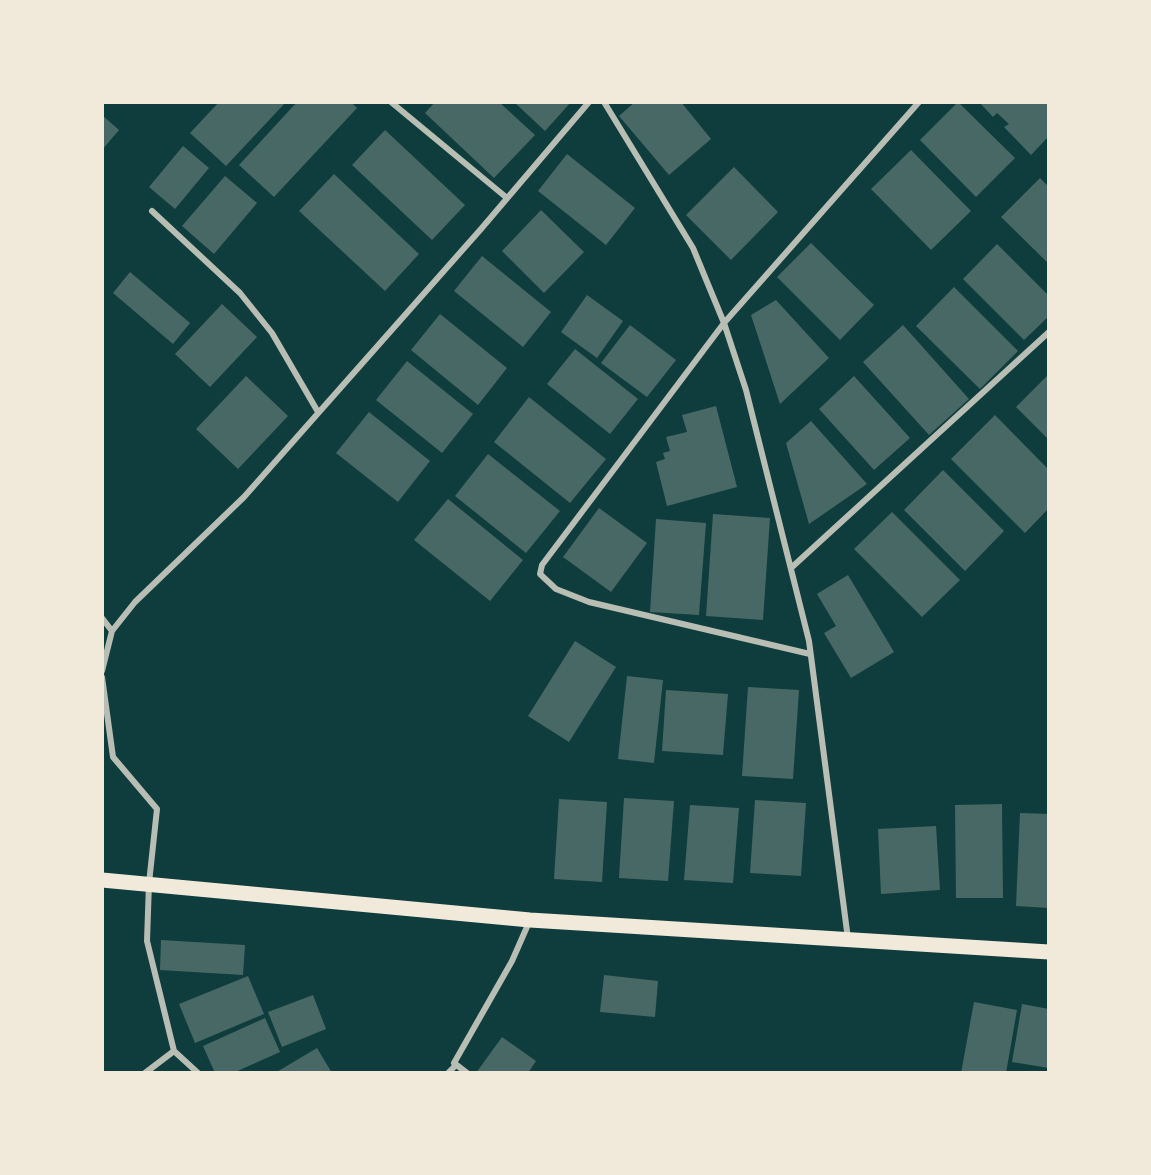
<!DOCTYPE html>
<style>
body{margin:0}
#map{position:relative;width:1151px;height:1175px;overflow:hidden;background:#0f3d3e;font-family:Manrope,sans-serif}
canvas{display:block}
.frame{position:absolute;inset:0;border:104px solid #f1e9da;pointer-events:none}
</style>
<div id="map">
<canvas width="1151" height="1175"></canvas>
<div class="frame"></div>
</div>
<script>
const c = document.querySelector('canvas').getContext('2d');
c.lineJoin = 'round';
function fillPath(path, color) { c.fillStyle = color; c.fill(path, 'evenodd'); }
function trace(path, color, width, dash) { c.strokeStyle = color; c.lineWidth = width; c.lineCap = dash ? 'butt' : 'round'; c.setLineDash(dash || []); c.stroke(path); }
fillPath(new Path2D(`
 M 219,102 L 286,102 L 226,166 L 190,133 Z
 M 297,102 L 351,102 L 357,108 L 274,197 L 239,165 Z
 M 435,102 L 499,102 L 535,135 L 494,178 L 425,113 Z
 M 514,102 L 571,102 L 545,131 Z
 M 635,102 L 681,102 L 711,139 L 669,175 L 619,116 Z
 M 958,102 L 1015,158 L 976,197 L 920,140 Z
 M 979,102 L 1049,102 L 1049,136 L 1031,155 L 1004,127 L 1009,124 L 997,113 L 993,117 Z
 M 102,115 L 119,130 L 102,150 Z
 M 385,130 L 465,205 L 432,240 L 352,165 Z
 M 183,146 L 209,168 L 175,209 L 149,187 Z
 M 911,150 L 971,211 L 931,250 L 871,189 Z
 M 567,154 L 635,208 L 606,245 L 538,191 Z
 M 734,167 L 778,212 L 731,260 L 686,215 Z
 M 334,174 L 419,254 L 385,291 L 299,211 Z
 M 225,176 L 257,203 L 214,254 L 182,226 Z
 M 1040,178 L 1049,187 L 1049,264 L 1001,217 Z
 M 541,210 L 584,252 L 544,293 L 502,251 Z
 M 811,243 L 874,305 L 840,340 L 777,277 Z
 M 997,244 L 1049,296 L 1049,316 L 1024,340 L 963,279 Z
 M 482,256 L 551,312 L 523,347 L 454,291 Z
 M 130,272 L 190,323 L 173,344 L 113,293 Z
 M 954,287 L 1018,351 L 980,389 L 916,326 Z
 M 587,295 L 623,321 L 597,358 L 561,332 Z
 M 776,300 L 829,358 L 780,404 L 751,315 Z
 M 222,304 L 257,337 L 210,387 L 175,354 Z
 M 440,314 L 507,368 L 478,405 L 411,350 Z
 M 630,325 L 676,360 L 647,397 L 601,363 Z
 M 903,325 L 969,399 L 929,435 L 863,362 Z
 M 575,349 L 638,399 L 610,434 L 547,384 Z
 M 407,361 L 473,414 L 442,453 L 376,400 Z
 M 1049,374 L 1049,440 L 1016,407 Z
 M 246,376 L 288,416 L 238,469 L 196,429 Z
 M 854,376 L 910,438 L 874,470 L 819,409 Z
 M 529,397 L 606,459 L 570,503 L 494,442 Z
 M 716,406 L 737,487 L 667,506 L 656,462 L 665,459 L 663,453 L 670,451 L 666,437 L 687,432 L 682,415 Z
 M 369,412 L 430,461 L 398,502 L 336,453 Z
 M 995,415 L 1049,470 L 1049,508 L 1025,533 L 951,459 Z
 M 811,421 L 867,484 L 809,524 L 786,443 Z
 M 488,454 L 560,511 L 526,553 L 455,496 Z
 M 943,470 L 1004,531 L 965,571 L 904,510 Z
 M 448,499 L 523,560 L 490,601 L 414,540 Z
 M 599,508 L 647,543 L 611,592 L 563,557 Z
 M 892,512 L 960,580 L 922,617 L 854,549 Z
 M 713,514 L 770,518 L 763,620 L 706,616 Z
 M 656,519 L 706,523 L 699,615 L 650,612 Z
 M 848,575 L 894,652 L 851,678 L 824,633 L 836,626 L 817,594 Z
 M 575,641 L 616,667 L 569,742 L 528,716 Z
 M 627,676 L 663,680 L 654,763 L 618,759 Z
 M 748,687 L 799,690 L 793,779 L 742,776 Z
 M 666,690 L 728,694 L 723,755 L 662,751 Z
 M 624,798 L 674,801 L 668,881 L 619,878 Z
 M 559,799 L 607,802 L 602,882 L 554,879 Z
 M 755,800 L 806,803 L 801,876 L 750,873 Z
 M 1002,804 L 1003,898 L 956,898 L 955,805 Z
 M 690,805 L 739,808 L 733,883 L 684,880 Z
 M 1020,813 L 1049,814 L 1049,908 L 1016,906 Z
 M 936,826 L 940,890 L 881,894 L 878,829 Z
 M 161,940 L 245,945 L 243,975 L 160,970 Z
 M 604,975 L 658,981 L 655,1017 L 600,1012 Z
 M 248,976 L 264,1014 L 195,1043 L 179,1004 Z
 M 313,995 L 326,1029 L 282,1047 L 268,1012 Z
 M 974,1002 L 1017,1010 L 1006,1073 L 961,1073 Z
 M 1022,1004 L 1049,1009 L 1049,1068 L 1012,1062 Z
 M 265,1018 L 280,1052 L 233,1073 L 215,1073 L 203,1046 Z
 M 502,1037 L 536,1061 L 528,1073 L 476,1073 Z
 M 317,1048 L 332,1073 L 275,1073 Z`), '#486865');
trace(new Path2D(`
 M 391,102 L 507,198
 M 604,102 L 693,248 L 724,323 L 746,390 L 809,641 L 848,939
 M 152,211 L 240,293 L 272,333 L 318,412
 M 791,568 L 1049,332
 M 102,618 L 112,631
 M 810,654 L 589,602 L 556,589 L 540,574 L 542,565 L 724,323 L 919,102
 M 102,671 L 112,631 L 135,602 L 244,497 L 481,229 L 589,102
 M 102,677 L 113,757 L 157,809 L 149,883 L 147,941 L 174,1051 L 198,1073
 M 454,1063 L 467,1073
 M 145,1073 L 174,1051
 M 448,1073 L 455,1066 L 454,1063 L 512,961 L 530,920`), '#b8beb3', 6);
trace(new Path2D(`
 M 102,880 L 530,920 L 1049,952`), '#f1e9da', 15);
</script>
